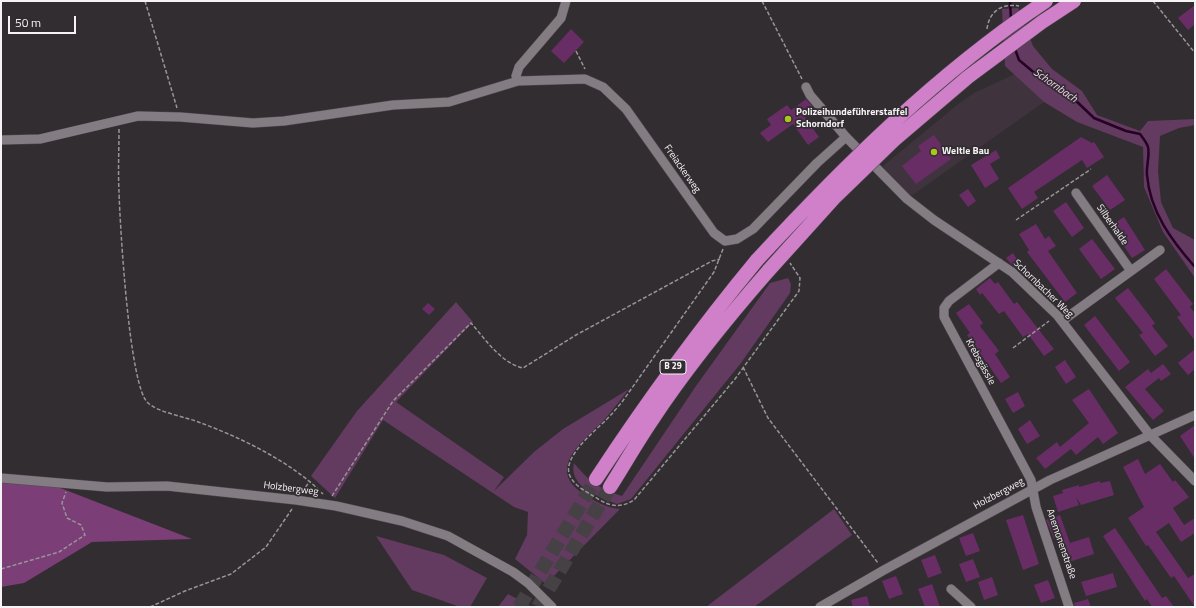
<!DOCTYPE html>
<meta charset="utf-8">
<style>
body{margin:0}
#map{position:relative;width:1196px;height:608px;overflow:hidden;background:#322d31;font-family:"Titillium Web",sans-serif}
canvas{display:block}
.frame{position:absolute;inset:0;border:2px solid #f6f3f6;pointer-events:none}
.scale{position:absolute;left:8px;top:16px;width:68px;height:18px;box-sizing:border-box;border:2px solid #f6f3f6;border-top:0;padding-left:5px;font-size:12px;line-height:14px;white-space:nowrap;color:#f6f3f6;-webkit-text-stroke:3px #322d31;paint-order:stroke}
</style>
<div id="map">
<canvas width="1196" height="608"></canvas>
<div class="frame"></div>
<div class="scale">50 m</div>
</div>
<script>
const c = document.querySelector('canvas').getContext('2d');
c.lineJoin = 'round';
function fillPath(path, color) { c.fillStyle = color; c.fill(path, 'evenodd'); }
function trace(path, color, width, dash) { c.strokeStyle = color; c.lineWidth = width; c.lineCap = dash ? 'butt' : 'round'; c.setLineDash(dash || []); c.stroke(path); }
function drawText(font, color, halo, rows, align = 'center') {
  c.font = font + ' "Titillium Web",sans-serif'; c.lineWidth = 3.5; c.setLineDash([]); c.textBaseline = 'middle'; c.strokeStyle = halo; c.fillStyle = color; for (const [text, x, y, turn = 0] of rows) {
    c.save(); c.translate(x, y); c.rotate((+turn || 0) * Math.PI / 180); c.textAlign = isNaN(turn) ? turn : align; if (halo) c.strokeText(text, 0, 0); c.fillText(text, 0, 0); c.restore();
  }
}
fillPath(new Path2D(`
 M 1015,74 L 1044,102 L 911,196 L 890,178 L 883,166 L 957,105 L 974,93 Z`), '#3f343e');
fillPath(new Path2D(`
 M 1018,8 L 1033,46 L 1052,69 L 1082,91 L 1097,115 L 1140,131 L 1148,121 L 1195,119 L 1195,125 L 1179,128 L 1160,136 L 1158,171 L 1161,202 L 1173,228 L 1195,240 L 1195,278 L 1163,232 L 1144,187 L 1143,147 L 1077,122 L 1044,102 L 1005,66 L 1002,9 Z
 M 788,278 L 791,284 L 790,293 L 741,363 L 631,499 L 617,504 C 600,497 568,487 574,463 C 590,482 598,488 622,496 L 696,386 L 770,283 Z
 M 456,302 L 473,322 L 396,402 L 504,477 L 494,491 L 534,452 L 563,429 L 629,389 C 621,399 613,410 604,420 C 586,439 546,467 581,492 C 593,500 605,508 620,509 L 546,584 L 515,559 L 527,535 L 528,512 L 514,507 L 383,420 L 335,498 L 311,476 L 357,411 Z
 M 834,509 L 852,535 L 754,607 L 706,607 Z
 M 376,536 L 444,555 L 487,578 L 470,607 L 460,607 L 412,590 Z
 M 508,594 L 532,607 L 498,607 Z`), '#633a60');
fillPath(new Path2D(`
 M 1,482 L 50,484 L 192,539 L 92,542 L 24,583 L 1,587 Z`), '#7c3e77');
trace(new Path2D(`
 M 1010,1 L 1011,20
 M 1015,49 L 1019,60 L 1049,85 L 1073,98 L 1094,118 L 1126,131 L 1140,134 C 1143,138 1147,143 1148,147 C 1150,156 1146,166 1147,175 C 1150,212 1172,241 1195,267`), '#270025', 2.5);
fillPath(new Path2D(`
 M 1195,5 L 1195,24 L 1188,30 L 1178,18 Z
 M 571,29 L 584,42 L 564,63 L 551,51 Z
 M 806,99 L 814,108 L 804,116 L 819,137 L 808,145 L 793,124 L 768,142 L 760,133 L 771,125 L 767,119 L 787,105 L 791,110 Z
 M 934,135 L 951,159 L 916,184 L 902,166 L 921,151 L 918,146 Z
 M 1081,137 L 1092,143 L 1094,142 L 1104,157 L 1087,168 L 1082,160 L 1034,192 L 1038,198 L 1022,209 L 1008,188 Z
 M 996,150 L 1000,158 L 990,164 L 999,179 L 985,188 L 971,165 Z
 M 1107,175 L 1125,200 L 1110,210 L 1092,186 Z
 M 968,189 L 976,201 L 968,207 L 959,195 Z
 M 1066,202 L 1084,228 L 1072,237 L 1053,211 Z
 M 1124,217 L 1145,250 L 1132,258 L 1110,226 Z
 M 1036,224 L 1045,239 L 1049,236 L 1056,246 L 1048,251 L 1077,293 L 1065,302 L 1027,252 L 1029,250 L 1019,234 Z
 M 1092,239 L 1115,269 L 1101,279 L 1079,249 Z
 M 1013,253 L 1018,261 L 1012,265 L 1006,258 Z
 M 1166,269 L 1193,304 L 1190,307 L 1195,313 L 1195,341 L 1177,317 L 1181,315 L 1154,279 Z
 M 990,278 L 995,284 L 998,282 L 1014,304 L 1017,302 L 1054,349 L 1044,356 L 1028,334 L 1023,337 L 1004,311 L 999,314 L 982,293 L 980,295 L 976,289 Z
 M 1128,288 L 1155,323 L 1152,326 L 1168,346 L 1155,356 L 1139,335 L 1143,333 L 1115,298 Z
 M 428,303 L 435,309 L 429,315 L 422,309 Z
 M 969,304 L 983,323 L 980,326 L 999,351 L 995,354 L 1010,377 L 1001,383 L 967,335 L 970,333 L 956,313 Z
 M 1095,316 L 1130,362 L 1119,371 L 1084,325 Z
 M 1195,349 L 1195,369 L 1188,375 L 1178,363 Z
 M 1065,360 L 1076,377 L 1066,384 L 1055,367 Z
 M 1163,364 L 1171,374 L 1161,381 L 1159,378 L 1145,389 L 1164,411 L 1153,420 L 1125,387 L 1148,369 L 1151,373 Z
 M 1089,389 L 1118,433 L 1103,444 L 1098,437 L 1076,455 L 1071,449 L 1045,469 L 1036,458 L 1057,442 L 1060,447 L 1089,423 L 1072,400 Z
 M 1018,392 L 1025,406 L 1013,413 L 1005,399 Z
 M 1030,420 L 1040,436 L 1027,444 L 1018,429 Z
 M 1195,425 L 1195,459 L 1180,436 Z
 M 1138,459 L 1145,474 L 1160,464 L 1173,482 L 1175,480 L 1189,497 L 1173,508 L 1184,525 L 1195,518 L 1195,533 L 1181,542 L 1169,523 L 1156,532 L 1188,578 L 1195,574 L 1195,607 L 1174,576 L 1171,578 L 1148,545 L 1146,546 L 1128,518 L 1144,507 L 1123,467 Z
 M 1100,481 L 1100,483 L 1110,481 L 1114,495 L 1081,505 L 1076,497 L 1079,505 L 1058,512 L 1053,496 L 1063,493 L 1062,490 L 1079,485 L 1079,487 Z
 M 1023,515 L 1039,564 L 1023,570 L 1006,520 Z
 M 1060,515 L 1070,543 L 1089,537 L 1094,554 L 1066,563 L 1058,538 L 1054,539 L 1046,520 Z
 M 1115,528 L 1162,598 L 1166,596 L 1174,607 L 1152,607 L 1147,599 L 1145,601 L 1103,536 Z
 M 973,533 L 980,551 L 966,556 L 959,538 Z
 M 935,555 L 942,573 L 928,578 L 921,560 Z
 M 973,559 L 980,577 L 966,582 L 959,564 Z
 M 1113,573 L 1117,587 L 1086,596 L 1081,582 Z
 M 896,576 L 903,594 L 889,599 L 882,581 Z
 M 992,577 L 998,595 L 984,600 L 978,582 Z
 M 1048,580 L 1055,598 L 1041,603 L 1034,585 Z
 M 932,584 L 940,607 L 925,607 L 918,589 Z
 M 867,596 L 870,607 L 853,607 L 851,600 Z
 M 1088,599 L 1091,607 L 1075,607 L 1074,603 Z`), '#692d65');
trace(new Path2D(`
 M 519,607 L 596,479
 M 538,607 L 610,487`), '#464145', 14, [14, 7]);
const minor = new Path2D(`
 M 518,81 L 516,76 L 519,67 L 561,18 L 566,1
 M 806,87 L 810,95 L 846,137
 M 1,140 L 40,139 L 138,116 L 180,117 L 253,123 L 284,121 L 393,105 L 449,102 L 518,81 L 585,79 L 603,87 L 626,109 L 714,233 L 725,241 L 737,239 L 753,229 L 817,163 L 846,137 L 907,199 L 934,220 L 1012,272 L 1057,315 L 1150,435 L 1195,481
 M 1076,193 L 1131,271
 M 999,263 L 949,301 L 944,308 L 944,317 L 1031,480 L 1036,507 L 1069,607
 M 1062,321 L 1160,250
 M 1,478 L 107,487 L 167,486 L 296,500 L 336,506 L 402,521 L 448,536 L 513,572 L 528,583 L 552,607
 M 951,589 L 971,607
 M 820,607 L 884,570 L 1050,480 L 1195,415`);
const highway = new Path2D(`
 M 596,479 C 646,403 699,330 757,260
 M 610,487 C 624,465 637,442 652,420 C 687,367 727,318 769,270`);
trace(minor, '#4f4a4e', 10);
trace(highway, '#4f4a4e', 15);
trace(new Path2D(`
 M 145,1 L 177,108
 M 762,1 L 802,79
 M 1153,1 L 1195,53
 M 987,29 C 989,12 1001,3 1019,6
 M 576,51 L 585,69
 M 119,129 C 119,150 118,171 119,192 C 120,224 129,387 148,403 C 159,413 187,417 201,423 C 242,438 293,463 323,494
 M 1016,220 L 1091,169
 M 723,249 L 714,272 L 622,402 C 617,408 612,414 606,420 C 595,431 561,458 570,476 C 575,487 588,492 598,499 C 611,507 621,508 634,500 L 735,379 L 799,291 L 800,278 L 790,263
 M 1013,348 L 1049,321
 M 743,367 L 768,418 L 878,563
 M 302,492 L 310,481
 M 332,496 L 393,401 L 471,323 C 486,340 501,363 523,368 L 576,335 L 712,261 L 720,259
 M 1,569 L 59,552 L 85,535 L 81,525 L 67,518 L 62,503 L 66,492
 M 150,607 L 185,591 L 231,574 L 266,547 L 292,509`), '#989498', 1.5, [4, 2]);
trace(minor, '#837c82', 9);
trace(highway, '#d07fc9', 14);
const highwayBridge = new Path2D(`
 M 757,260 C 845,165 938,73 1046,1
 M 769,270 L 834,198 L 894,140 L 968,77 L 1042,22 L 1074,1`);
trace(highwayBridge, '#4f4a4e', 15, []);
trace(highwayBridge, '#d07fc9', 14);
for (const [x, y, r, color] of [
 [788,119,4,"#a9c719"],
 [934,152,4,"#a9c719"]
]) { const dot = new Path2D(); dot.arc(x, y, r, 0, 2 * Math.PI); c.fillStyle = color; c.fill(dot); trace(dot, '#322d31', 1.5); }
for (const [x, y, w] of [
 [673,367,26]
]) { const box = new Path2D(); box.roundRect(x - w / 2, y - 7, w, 14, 3); c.fillStyle = '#322d31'; c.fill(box); trace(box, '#f6f3f6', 1); }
drawText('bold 9px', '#f6f3f6', null, [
 ["B 29",673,367]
]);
drawText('bold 10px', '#f6f3f6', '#322d31', [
 ["Polizeihundeführerstaffel",796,113],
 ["Schorndorf",796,125],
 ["Weltle Bau",942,152]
], 'left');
drawText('10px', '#f6f3f6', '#322d31', [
 ["Freiackerweg",682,169,55],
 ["Silberhalde",1112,225,55],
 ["Schornbacher Weg",1043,289,44],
 ["Krebsgässle",980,362,61],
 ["Holzbergweg",291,489,7],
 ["Holzbergweg",999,494,-28],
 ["Anemonenstraße",1061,544,71]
]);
drawText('italic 11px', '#f7d2f2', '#322d31', [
 ["Schornbach",1055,86,35]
]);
</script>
